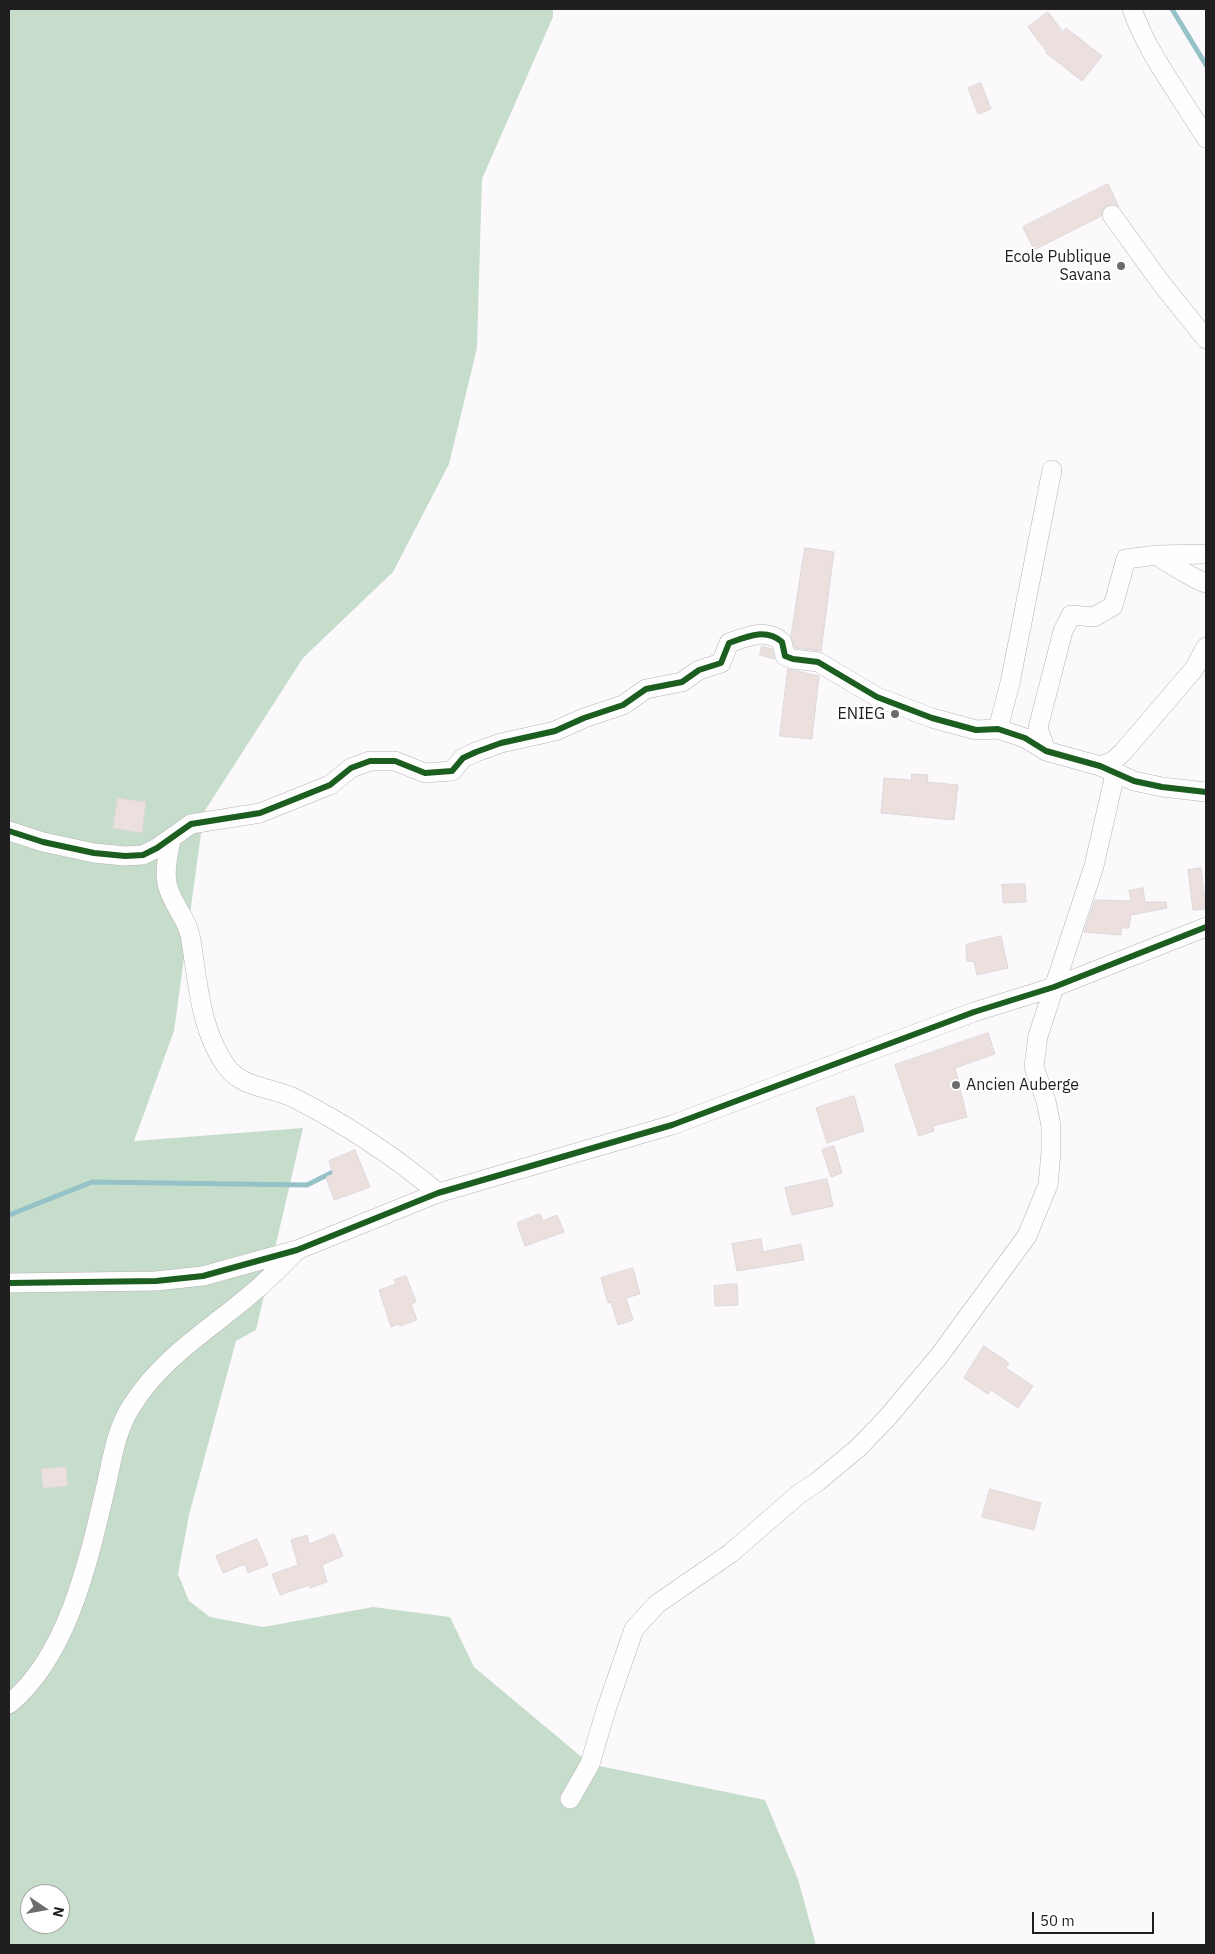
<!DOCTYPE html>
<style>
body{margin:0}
#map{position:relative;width:1215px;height:1954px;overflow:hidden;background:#fcf9fd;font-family:"IBM Plex Sans",sans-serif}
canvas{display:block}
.frame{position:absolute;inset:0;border:10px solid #211e22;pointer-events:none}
.north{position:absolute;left:20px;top:1884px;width:50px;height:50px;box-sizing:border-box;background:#fff;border:1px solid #a6a5a7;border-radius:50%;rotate:102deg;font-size:14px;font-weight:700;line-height:20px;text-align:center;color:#211e22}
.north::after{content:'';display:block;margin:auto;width:18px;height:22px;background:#6e6b6f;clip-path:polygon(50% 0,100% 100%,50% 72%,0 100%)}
.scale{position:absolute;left:1032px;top:1912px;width:122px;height:22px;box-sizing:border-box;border:2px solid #211e22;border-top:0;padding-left:6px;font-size:15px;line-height:18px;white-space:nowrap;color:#211e22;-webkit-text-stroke:4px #fff;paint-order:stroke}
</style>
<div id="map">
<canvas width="1215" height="1954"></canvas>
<div class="frame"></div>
<div class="north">N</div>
<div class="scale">50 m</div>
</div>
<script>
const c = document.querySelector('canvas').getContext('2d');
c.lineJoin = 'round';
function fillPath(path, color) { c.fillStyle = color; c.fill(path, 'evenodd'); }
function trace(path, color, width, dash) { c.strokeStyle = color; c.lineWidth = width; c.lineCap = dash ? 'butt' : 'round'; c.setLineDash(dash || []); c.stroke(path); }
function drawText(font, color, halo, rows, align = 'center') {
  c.font = font + ' "IBM Plex Sans",sans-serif'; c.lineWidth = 4; c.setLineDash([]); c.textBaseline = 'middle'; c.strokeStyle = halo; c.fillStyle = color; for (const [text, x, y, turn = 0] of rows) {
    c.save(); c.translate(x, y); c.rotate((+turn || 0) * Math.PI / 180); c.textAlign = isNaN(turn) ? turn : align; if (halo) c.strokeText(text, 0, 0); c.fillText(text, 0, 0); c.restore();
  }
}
fillPath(new Path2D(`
 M 9,9 L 553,9 L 553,17 L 482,179 L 477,348 L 449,464 L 393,572 L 303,658 L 204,812 L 174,1031 L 134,1141 L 303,1128 L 256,1330 L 236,1341 L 189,1515 L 178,1574 L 189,1601 L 210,1617 L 263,1627 L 373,1607 L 450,1617 L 474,1667 L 590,1764 L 765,1800 L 798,1879 L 816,1945 L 9,1945 ZM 30,1894 L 60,1894 L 60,1924 L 30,1924 Z`), '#c7ddcb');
trace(new Path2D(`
 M 1172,9 L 1206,65
 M 9,1215 L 92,1182 L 307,1185 L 333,1172`), '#94c2c7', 5);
const building = new Path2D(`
 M 1048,12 L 1063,32 L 1066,28 L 1102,56 L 1082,81 L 1046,53 L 1047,52 L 1028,27 Z
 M 981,83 L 991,109 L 978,114 L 968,88 Z
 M 1108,184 L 1119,207 L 1111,204 L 1106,206 L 1101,216 L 1034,250 L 1023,227 Z
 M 805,548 L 834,552 L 821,651 L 795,648 L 791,637 Z
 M 762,646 L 772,649 L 774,659 L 760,655 Z
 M 788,669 L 819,676 L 812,739 L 780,736 Z
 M 912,774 L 928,775 L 927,782 L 958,785 L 954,820 L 881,813 L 884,778 L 911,780 Z
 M 118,798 L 146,802 L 142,833 L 113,828 Z
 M 1201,868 L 1206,909 L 1193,910 L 1188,870 Z
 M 1025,884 L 1026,902 L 1003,903 L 1002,885 Z
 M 1143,888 L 1145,902 L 1166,902 L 1167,908 L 1131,915 L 1129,928 L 1121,928 L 1121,935 L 1084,932 L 1095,900 L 1131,901 L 1129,891 Z
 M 1001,936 L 1008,968 L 977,975 L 974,962 L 967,961 L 966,945 Z
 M 988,1033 L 995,1054 L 955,1068 L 967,1117 L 933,1126 L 934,1131 L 919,1136 L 895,1065 Z
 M 854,1096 L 864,1131 L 827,1143 L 816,1108 Z
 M 834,1146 L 842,1173 L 831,1177 L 822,1150 Z
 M 355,1150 L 370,1187 L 334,1200 L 326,1177 L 333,1174 L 329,1161 Z
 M 827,1179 L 833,1206 L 792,1215 L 785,1188 Z
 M 540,1214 L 543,1221 L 557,1215 L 564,1232 L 525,1246 L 517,1223 Z
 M 761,1239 L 763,1252 L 801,1244 L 804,1260 L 737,1271 L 732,1244 Z
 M 633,1268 L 640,1294 L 626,1298 L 633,1320 L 618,1325 L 611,1302 L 608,1303 L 601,1278 Z
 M 406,1276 L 416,1302 L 411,1304 L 417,1320 L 400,1326 L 399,1324 L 391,1327 L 379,1290 L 396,1284 L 394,1280 Z
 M 737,1284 L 738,1305 L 715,1306 L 714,1286 Z
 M 984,1346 L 1009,1363 L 1006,1368 L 1033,1386 L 1018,1408 L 991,1390 L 988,1394 L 964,1378 Z
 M 66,1467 L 68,1486 L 43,1488 L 41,1469 Z
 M 990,1489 L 1041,1503 L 1034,1530 L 982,1517 Z
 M 334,1534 L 343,1556 L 322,1565 L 327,1582 L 310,1588 L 309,1585 L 280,1595 L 272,1574 L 298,1565 L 291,1540 L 307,1535 L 309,1544 Z
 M 257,1539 L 268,1565 L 248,1573 L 245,1564 L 223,1573 L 216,1556 Z`);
fillPath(building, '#ece0df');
trace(building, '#dcd8d9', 1);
const minor = new Path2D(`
 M 1132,9 C 1148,55 1181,96 1206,138
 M 1112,215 L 1161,283 L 1206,339
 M 1157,555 C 1164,561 1198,581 1206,583
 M 998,729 L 1010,683 L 1052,470
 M 1046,751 L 1038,728 L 1063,631 L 1071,615 L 1094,617 L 1113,606 L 1126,559 L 1157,555 L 1206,554
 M 1100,766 L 1113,761 L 1123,752 L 1194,669 L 1206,647
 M 9,831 L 43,842 L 94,853 L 125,856 L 143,855 L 157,848 L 191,824 L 260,813 L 330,785 L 351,768 L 370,761 L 395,761 L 425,773 L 452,771 L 463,758 L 476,752 L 501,743 L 555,731 L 584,718 L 623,705 L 646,689 L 682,682 L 699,670 L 721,663 L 729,643 C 748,636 766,628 782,642 L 785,656 L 793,659 L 818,662 L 877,697 L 932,718 L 976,730 L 998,729 L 1025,738 L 1046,751 L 1100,766 L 1134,781 L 1162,787 L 1206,792
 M 171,838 C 169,853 164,868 167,883 C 170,902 186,916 190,935 C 198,979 199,1028 226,1066 C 242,1089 274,1087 296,1099 C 347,1125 394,1156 438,1193
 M 9,1283 L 156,1281 L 203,1276 L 297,1250 L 438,1193 L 672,1125 L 974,1012 L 1054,987 L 1206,927
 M 9,1704 C 69,1655 89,1558 106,1486 C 112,1460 116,1430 131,1407 C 162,1356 214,1327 257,1289 C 271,1277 283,1264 295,1252
 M 570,1799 L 590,1764 L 606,1710 L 634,1629 L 657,1604 L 731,1553 L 799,1494 L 817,1482 L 858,1448 L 887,1418 L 939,1356 L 1027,1236 L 1048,1185 L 1051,1152 L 1051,1126 L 1046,1101 L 1034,1067 L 1038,1036 L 1094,866 L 1115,774`);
trace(minor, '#b4b2b5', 20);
trace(minor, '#fffeff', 19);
trace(new Path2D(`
 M 9,831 L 43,842 L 94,853 L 125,856 L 143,855 L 157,848 L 191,824 L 260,813 L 330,785 L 351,768 L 370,761 L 395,761 L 425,773 L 452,771 L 463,758 L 476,752 L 501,743 L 555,731 L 584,718 L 623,705 L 646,689 L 682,682 L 699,670 L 721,663 L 729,643 C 748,636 766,628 782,642 L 785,656 L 793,659 L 818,662 L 877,697 L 932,718 L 976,730 L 998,729 L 1025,738 L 1046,751 L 1100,766 L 1134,781 L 1162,787 L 1206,792
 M 9,1283 L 156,1281 L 203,1276 L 297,1250 L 438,1193 L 672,1125 L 974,1012 L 1054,987 L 1206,927`), '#1b5e20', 6);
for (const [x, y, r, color] of [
 [1121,266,5,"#6e6b6f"],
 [895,714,5,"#6e6b6f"],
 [956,1085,5,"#6e6b6f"]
]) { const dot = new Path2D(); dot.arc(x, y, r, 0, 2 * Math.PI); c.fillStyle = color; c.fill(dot); trace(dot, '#fff', 2); }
drawText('16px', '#211e22', '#fff', [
 ["Ecole Publique",1111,257],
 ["Savana",1111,275],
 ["ENIEG",885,714],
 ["Ancien Auberge",966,1085,"left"]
], 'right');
</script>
